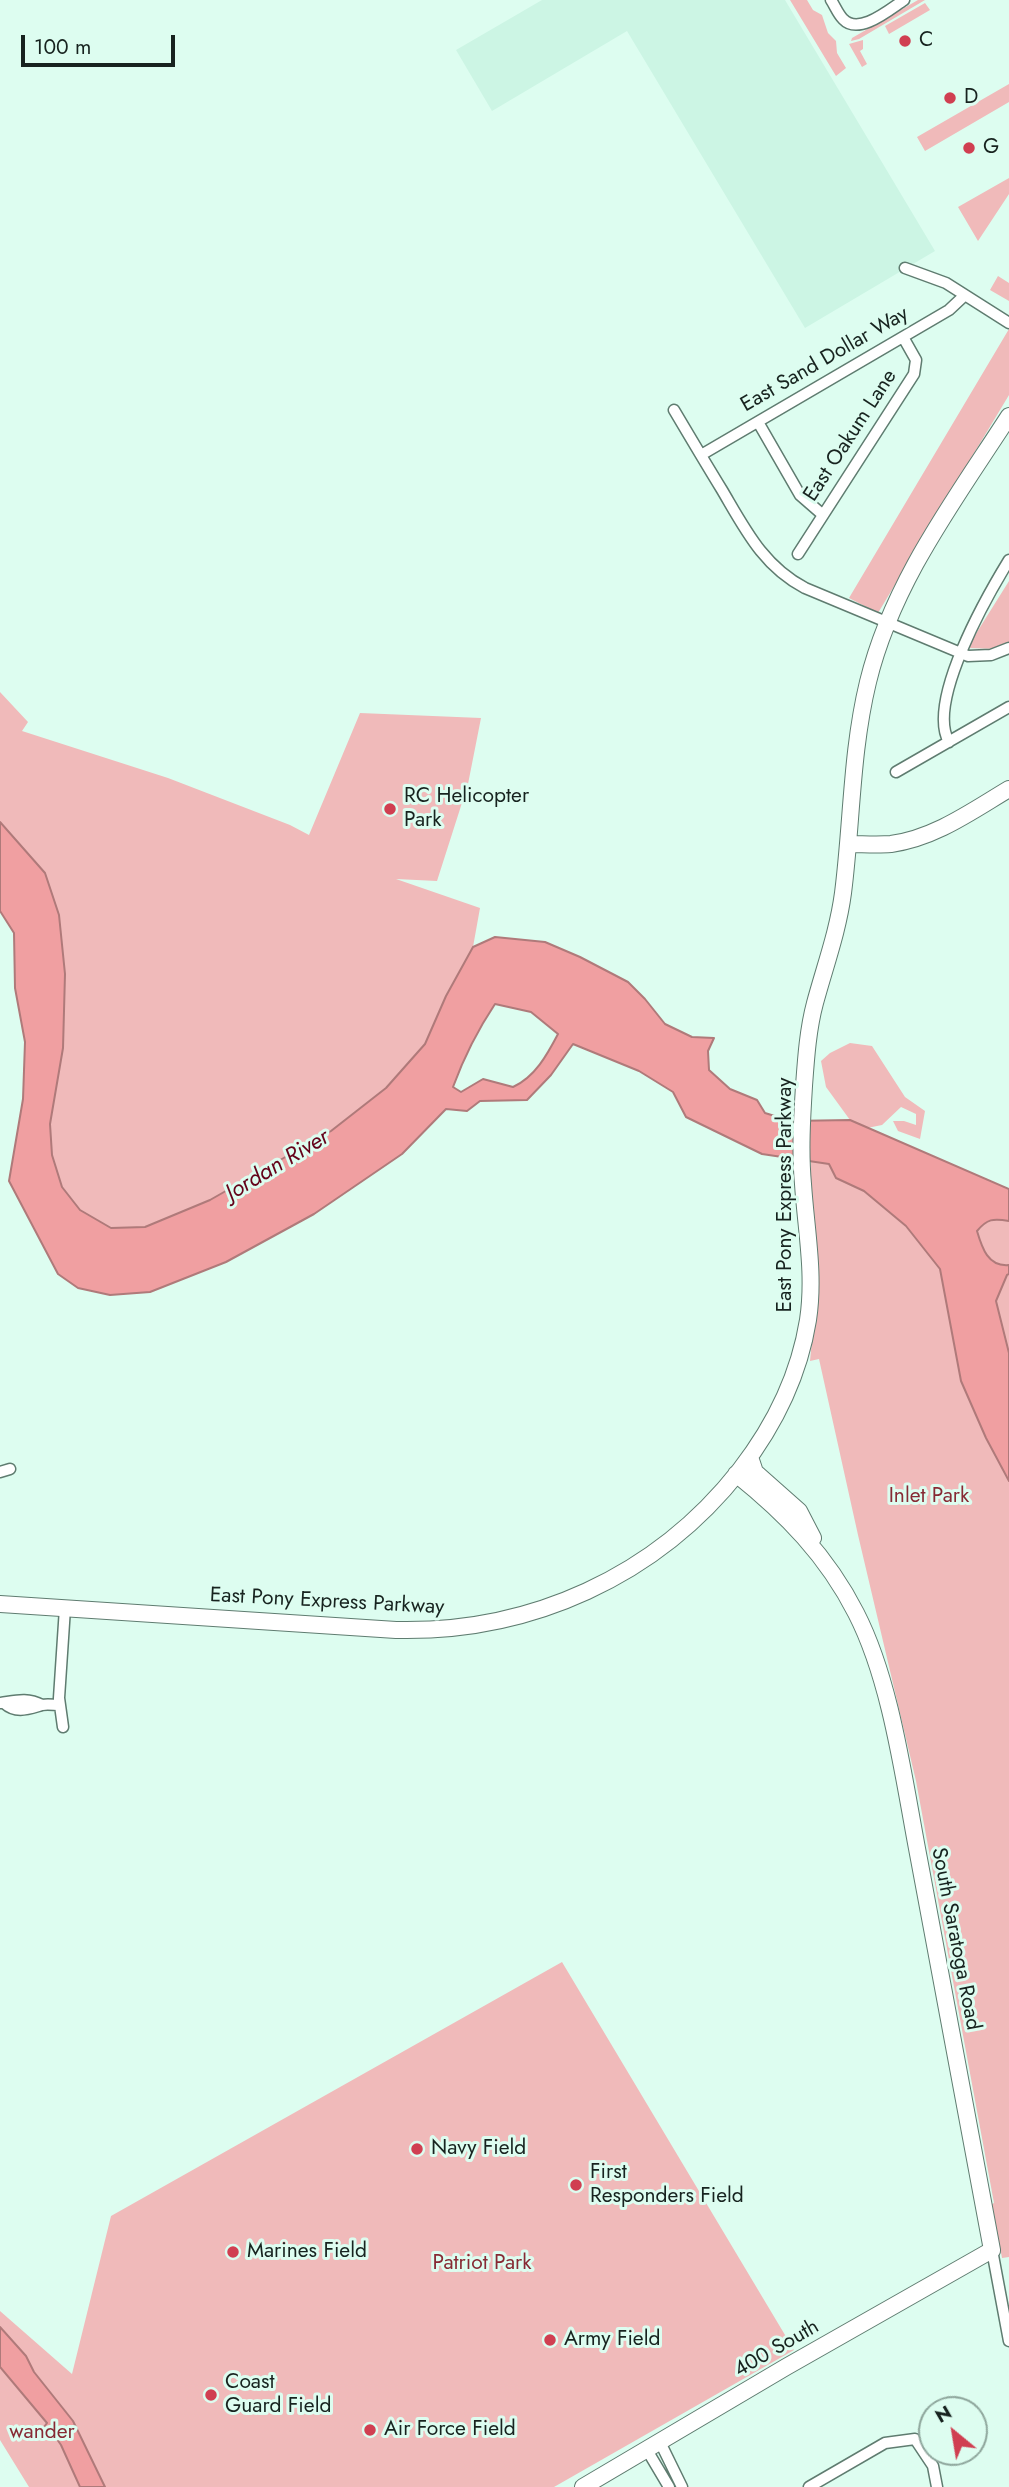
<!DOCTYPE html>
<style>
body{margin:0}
#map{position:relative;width:1009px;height:2487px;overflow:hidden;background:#ddfdf0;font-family:Jost,sans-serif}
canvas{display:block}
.north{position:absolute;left:918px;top:2396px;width:70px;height:70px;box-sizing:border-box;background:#ddfdf0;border:2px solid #8ea69c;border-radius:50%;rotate:330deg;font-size:19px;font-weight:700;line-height:28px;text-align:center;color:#17231f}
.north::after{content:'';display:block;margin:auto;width:24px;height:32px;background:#d03f51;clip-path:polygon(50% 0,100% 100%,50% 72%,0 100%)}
.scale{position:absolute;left:21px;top:35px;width:154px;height:32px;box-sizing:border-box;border:4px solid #17231f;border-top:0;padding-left:9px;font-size:21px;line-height:24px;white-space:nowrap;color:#17231f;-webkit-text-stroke:5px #ddfdf0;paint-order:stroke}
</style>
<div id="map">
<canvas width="1009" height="2487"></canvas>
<div class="north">N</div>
<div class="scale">100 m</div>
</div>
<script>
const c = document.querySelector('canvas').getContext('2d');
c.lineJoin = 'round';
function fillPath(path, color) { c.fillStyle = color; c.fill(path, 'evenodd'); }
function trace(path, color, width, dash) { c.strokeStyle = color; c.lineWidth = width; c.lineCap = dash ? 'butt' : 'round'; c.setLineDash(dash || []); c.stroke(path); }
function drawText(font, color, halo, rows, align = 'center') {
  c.font = font + ' Jost,sans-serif'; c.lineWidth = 6; c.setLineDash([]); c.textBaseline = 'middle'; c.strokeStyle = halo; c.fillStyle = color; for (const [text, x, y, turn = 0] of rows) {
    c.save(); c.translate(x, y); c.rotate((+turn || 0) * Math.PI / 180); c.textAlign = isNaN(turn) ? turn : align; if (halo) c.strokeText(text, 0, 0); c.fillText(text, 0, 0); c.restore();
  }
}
fillPath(new Path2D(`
 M 542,0 L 785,0 L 935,251 L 805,328 L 627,31 L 492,111 L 456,50 Z`), '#ccf5e4');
fillPath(new Path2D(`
 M 790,0 L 807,0 L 813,10 L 822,15 L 828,33 L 836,41 L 837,53 L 846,68 L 836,76 Z
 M 918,0 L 925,0 L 859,39 L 851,41 L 852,38 Z
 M 925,3 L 930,10 L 889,34 L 885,26 Z
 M 863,40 L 863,49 L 860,51 L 867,64 L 862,67 L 849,44 Z
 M 1009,84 L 1009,102 L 925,151 L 917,137 Z
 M 1009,178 L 1009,194 L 978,241 L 958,207 Z
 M 998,276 L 1009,283 L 1009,301 L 990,290 Z
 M 1009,329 L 1009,395 L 878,613 L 849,598 Z
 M 1009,581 L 1009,642 L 997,649 L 967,648 Z
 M 0,692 L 28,722 L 22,731 L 168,778 L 290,825 L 309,835 L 360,713 L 481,718 L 468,784 L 437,881 L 396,879 L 480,908 L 473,947 L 446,996 L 425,1044 L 386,1088 L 331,1131 L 210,1200 L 145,1227 L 111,1228 L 79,1210 L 62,1187 L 52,1155 L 50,1124 L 63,1047 L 65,974 L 45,873 L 0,822 Z
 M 850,1043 L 872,1046 L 905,1097 L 925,1111 L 920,1139 L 898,1131 L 893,1121 L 904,1121 L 916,1125 L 916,1114 L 901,1107 L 882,1125 L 867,1128 L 850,1120 L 826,1087 L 821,1061 L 830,1053 Z
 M 811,1161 L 830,1164 L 836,1178 L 864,1191 L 906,1225 L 940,1269 L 950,1319 L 986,1438 L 1009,1481 L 1009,2257 L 1002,2258 L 992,2204 L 994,2203 L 916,1781 L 858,1535 L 819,1359 L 810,1361 L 818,1277 L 809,1190 Z
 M 995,1218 L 1009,1221 L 1009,1265 C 988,1267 982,1248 977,1231 L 985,1221 Z
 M 1009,1274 L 1009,1353 L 996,1301 L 1007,1275 Z
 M 562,1962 L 794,2350 L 554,2487 L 29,2487 L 0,2440 L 0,2311 L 72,2374 L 111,2216 Z`), '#f0baba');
const water = new Path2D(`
 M 0,822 L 45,873 L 59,915 L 65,974 L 63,1048 L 50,1124 L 52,1155 L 62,1187 L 80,1210 L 111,1228 L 145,1227 L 210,1200 L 331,1131 L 386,1088 L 425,1044 L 446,996 L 473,947 L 495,937 L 545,942 L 580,957 L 628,982 L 645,999 L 665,1024 L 692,1037 L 714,1038 L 708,1051 L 709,1070 L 730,1089 L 757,1100 L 765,1113 L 791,1121 L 850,1120 L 1009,1189 L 1009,1221 C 993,1218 987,1219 977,1231 C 982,1248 988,1267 1009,1265 L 1009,1274 L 1007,1275 L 996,1301 L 1009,1353 L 1009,1481 L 986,1438 L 961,1381 L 940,1269 L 906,1226 L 864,1191 L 836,1178 L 829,1164 L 762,1154 L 686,1117 L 673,1092 L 639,1071 L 573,1044 L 551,1075 L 527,1100 L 480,1101 L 467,1111 L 446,1109 L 402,1154 L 314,1214 L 226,1262 L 150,1292 L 110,1295 L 78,1288 L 58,1274 L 9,1181 L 23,1099 L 25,1042 L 15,988 L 14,933 L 0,911 ZM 495,1004 L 531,1012 L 558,1034 C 547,1055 535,1077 513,1087 L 483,1079 L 461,1092 L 453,1087 C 464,1057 477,1031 495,1004 Z
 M 0,2327 L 26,2356 L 34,2372 L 73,2421 L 105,2487 L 80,2487 L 61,2445 L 52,2432 L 45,2436 L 41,2431 L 47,2423 L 0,2367 Z`);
fillPath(water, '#f09fa1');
trace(water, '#af7a7a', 2);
const street = new Path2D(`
 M 831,0 C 835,6 838,14 843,19 C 859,36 890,9 904,0
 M 905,268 L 946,283 L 1009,323
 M 674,410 C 690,437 706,464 722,490 C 745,529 763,566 805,588 L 968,656 L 991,655 L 1009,648
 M 758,422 L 800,495 L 823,515
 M 701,455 L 949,310 L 965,295
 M 798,554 L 914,374 L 916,360 L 903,337
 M 949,742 C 926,702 987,596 1009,560
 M 896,772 L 1009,707
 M 0,1472 L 10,1469
 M 0,1703 C 15,1701 27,1697 42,1705
 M 4,1703 C 16,1714 28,1709 42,1705 C 47,1704 54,1705 59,1705
 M 63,1727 L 59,1698 L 65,1608
 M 992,2250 L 1009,2341
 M 660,2442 L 682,2487
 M 647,2450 L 669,2487
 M 809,2487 L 885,2443 L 915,2439 L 933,2466 L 937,2487`);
const secondary = new Path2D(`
 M 848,844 C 862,844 877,845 891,844 C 935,838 972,811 1009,789
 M 750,1457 L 755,1472 L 799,1511 L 813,1538
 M 0,1604 L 396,1630 C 530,1633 656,1577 740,1470 C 774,1426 799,1376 808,1320 C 815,1274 806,1230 803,1184 C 800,1152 802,1118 804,1086 C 806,1058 808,1029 815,1003 C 825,966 838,931 843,893 C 852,823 851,752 868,682 C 892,583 954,501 1009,416
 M 583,2487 L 786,2367 L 992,2250 C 968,2120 944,1990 919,1859 C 904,1782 892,1683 856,1613 C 827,1556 786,1514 736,1474`);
trace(street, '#5f7c70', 13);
trace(secondary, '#5f7c70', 18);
trace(street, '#fff', 10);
trace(secondary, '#fff', 16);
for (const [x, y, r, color] of [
 [905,41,7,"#d03f51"],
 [950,98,7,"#d03f51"],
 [969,148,7,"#d03f51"],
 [390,809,7,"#d03f51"],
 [417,2149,7,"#d03f51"],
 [576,2185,7,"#d03f51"],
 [233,2252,7,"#d03f51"],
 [550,2340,7,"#d03f51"],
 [211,2395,7,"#d03f51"],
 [370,2430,7,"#d03f51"]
]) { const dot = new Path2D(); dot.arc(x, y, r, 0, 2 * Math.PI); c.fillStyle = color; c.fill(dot); trace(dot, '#ddfdf0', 2.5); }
drawText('21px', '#17231f', '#ddfdf0', [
 ["C",919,41],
 ["D",964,98],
 ["G",983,148],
 ["RC Helicopter",404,797],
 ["Park",404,821],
 ["Navy Field",431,2149],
 ["First",590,2173],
 ["Responders Field",590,2197],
 ["Marines Field",247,2252],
 ["Army Field",564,2340],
 ["Coast",225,2383],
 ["Guard Field",225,2407],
 ["Air Force Field",384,2430]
], 'left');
drawText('21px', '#17231f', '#ddfdf0', [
 ["East Sand Dollar Way",825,360,-30],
 ["East Oakum Lane",851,436,-57],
 ["East Pony Express Parkway",786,1195,-90],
 ["East Pony Express Parkway",327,1602,3],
 ["South Saratoga Road",955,1939,79],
 ["400 South",777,2349,-30]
]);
drawText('21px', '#872a34', '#ddfdf0', [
 ["Inlet Park",929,1497],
 ["Patriot Park",482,2264],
 ["wander",42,2433]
]);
drawText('italic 23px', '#640219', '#ddfdf0', [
 ["Jordan River",278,1166,-31]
]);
</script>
